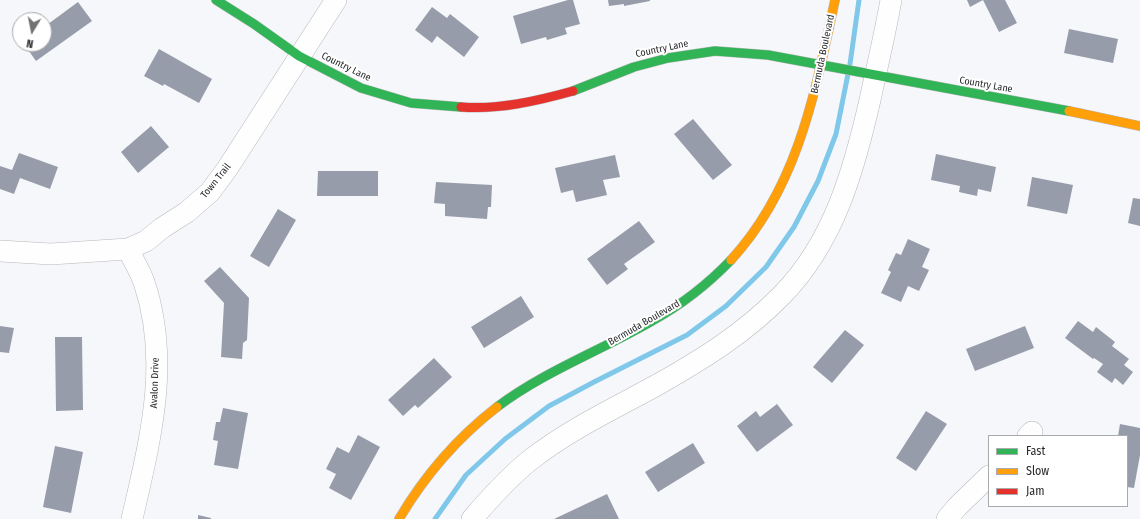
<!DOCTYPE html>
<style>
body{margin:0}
#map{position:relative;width:1140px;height:519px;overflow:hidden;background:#f6f7fa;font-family:"Fira Sans Condensed",sans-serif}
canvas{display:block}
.legend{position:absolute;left:988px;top:435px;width:140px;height:72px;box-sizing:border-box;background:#fff;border:1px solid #a9aaab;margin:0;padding:5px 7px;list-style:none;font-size:12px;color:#292a2c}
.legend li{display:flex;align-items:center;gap:8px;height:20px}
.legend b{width:20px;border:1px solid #a9aaab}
.north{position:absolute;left:12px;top:12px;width:40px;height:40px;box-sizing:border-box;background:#fff;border:1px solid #a9aaab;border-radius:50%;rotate:190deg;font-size:11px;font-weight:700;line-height:16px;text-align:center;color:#292a2c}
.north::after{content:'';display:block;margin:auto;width:14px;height:18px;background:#717274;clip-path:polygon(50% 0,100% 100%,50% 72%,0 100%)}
</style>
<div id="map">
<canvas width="1140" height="519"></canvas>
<ul class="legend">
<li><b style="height:5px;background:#30b455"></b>Fast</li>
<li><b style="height:5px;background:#ff9f0a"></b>Slow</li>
<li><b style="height:5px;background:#e5322d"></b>Jam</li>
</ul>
<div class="north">N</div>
</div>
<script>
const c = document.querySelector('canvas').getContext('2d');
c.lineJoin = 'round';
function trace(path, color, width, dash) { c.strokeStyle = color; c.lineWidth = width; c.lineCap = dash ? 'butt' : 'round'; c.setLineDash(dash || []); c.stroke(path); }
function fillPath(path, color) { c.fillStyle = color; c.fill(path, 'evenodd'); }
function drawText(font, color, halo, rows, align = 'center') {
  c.font = font + ' "Fira Sans Condensed",sans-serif'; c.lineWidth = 4; c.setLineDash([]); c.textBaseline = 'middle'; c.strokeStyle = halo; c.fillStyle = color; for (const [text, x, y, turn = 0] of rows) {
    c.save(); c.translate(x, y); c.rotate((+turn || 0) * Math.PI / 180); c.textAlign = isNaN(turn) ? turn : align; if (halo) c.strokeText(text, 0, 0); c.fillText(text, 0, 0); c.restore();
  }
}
trace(new Path2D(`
 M 850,64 L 859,0
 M 435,519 L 466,475 L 505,439 L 549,406 L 594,382 L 687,335 L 726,306 L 766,267 L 794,227 L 818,181 L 836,134 L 848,74`), '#80c8e9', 5);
fillPath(new Path2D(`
 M 568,0 L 573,0 L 580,24 L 565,28 L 567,34 L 547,40 L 546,37 L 521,44 L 513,16 Z
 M 608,0 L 650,0 L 650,1 L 624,6 L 624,4 L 609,6 Z
 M 967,0 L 1005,0 L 1017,23 L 999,32 L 983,0 L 970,7 Z
 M 78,2 L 92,21 L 36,61 L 24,44 L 44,44 L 44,27 Z
 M 432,7 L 447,18 L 450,14 L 479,37 L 464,57 L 437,36 L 432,43 L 415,30 Z
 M 1069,29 L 1118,39 L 1113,63 L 1064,53 Z
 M 159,49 L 212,79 L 199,103 L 164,84 L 163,86 L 144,76 Z
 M 693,119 L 732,165 L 713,180 L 674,134 Z
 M 151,126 L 169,147 L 138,173 L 121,152 Z
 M 19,153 L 58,167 L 50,189 L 20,178 L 14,194 L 0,189 L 0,166 L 12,170 Z
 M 936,154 L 996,167 L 991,192 L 978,189 L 977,196 L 959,192 L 960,186 L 931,180 Z
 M 615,155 L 620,177 L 603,180 L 607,195 L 576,202 L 573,190 L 561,193 L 555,168 Z
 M 318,171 L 378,171 L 378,196 L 317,196 Z
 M 1032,177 L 1073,185 L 1067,214 L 1027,206 Z
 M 436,182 L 492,185 L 491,207 L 488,207 L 487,219 L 445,216 L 445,204 L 434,203 Z
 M 1133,198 L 1140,199 L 1140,226 L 1128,223 Z
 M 278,209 L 296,220 L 269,267 L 250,256 Z
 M 639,221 L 655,242 L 624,264 L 628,269 L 607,285 L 587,259 Z
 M 908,239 L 930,249 L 922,267 L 929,270 L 919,291 L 908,286 L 901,302 L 881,293 L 891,272 L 888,270 L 896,253 L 901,255 Z
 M 220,267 L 249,298 L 247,340 L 243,343 L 242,359 L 221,357 L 224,303 L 204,281 Z
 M 521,296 L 534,317 L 484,348 L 471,327 Z
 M 1078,321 L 1093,332 L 1096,327 L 1115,342 L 1112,346 L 1129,359 L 1124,365 L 1133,372 L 1123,385 L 1115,378 L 1112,383 L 1097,372 L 1103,364 L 1094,358 L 1093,359 L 1065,338 Z
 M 0,326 L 14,328 L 9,353 L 0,352 Z
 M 1025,326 L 1034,348 L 975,371 L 966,349 Z
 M 845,330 L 864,345 L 832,383 L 813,367 Z
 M 55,337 L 82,337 L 83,410 L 56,411 Z
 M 434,358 L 452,377 L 418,408 L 415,405 L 403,416 L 388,400 Z
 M 777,404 L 793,425 L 757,452 L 737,426 L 756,411 L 760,417 Z
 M 223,408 L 248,413 L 238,469 L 214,465 L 218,441 L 213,440 L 216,422 L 220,422 Z
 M 926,411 L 947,424 L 916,471 L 896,458 Z
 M 1120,424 L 1140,428 L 1140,455 L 1134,488 L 1127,487 L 1127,436 L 1118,436 Z
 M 358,435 L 380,447 L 351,500 L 329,488 L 336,474 L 326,469 L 337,447 L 349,453 Z
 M 693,443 L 705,463 L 658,492 L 645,472 Z
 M 55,446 L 83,452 L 71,513 L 43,507 Z
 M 607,494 L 619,519 L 554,519 Z
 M 198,515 L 211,518 L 211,519 L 198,519 Z`), '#979caa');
const street = new Path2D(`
 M 128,249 C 133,260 140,271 144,282 C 171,363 150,440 132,519
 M 0,251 L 51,254 L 128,249 L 146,241 L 162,228 L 187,212 L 210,192 L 227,169 L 336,0
 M 1028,436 L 1032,432
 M 472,519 C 490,498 508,478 529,461 C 568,430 613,409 657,385 C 703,359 745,333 782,295 C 834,242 854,170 870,100 C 877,67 885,34 891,0
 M 947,519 L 957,507 L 989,476`);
const fast = new Path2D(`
 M 216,0 L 254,24 L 299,56 L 361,88 L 411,103 L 461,107
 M 573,91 L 634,67 L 668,58 L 715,51 L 768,55 L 1069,111
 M 497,407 C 545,371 600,351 652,321 C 681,305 708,284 731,260`);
const slow = new Path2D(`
 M 1069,111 L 1140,126
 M 731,260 C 798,187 815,93 835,0
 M 399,519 C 425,475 457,438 497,407`);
const jam = new Path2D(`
 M 461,107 C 498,110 537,101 573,91`);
trace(street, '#b8b9bb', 22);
trace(fast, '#b8b9bb', 10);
trace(slow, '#b8b9bb', 10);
trace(jam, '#b8b9bb', 10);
trace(street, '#fefefe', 21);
trace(fast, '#30b455', 9);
trace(slow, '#ff9f0a', 9);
trace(jam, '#e5322d', 9);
drawText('10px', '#292a2c', '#fff', [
 ["Country Lane",662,49,-12],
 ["Bermuda Boulevard",823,54,-78],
 ["Country Lane",346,67,26],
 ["Country Lane",986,85,10],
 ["Town Trail",216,181,-51],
 ["Bermuda Boulevard",644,323,-30],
 ["Avalon Drive",155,383,-88]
]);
</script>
